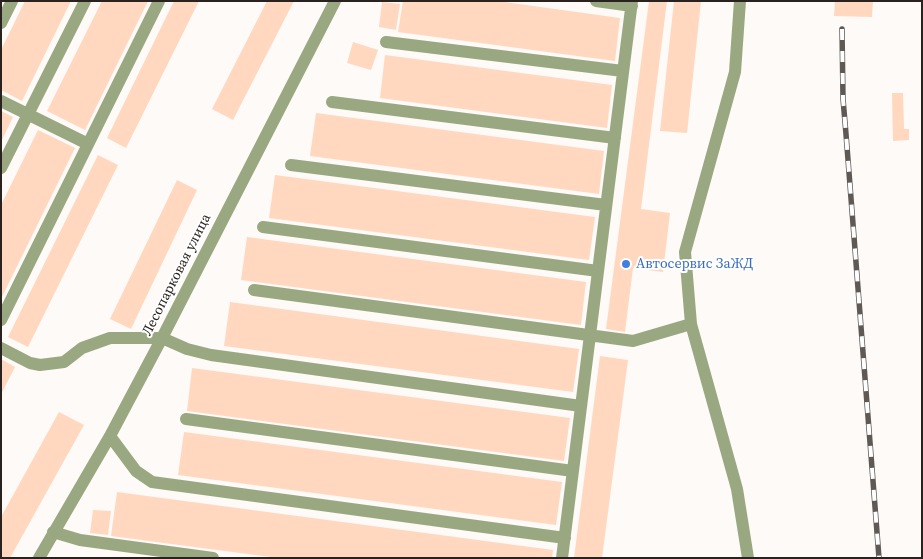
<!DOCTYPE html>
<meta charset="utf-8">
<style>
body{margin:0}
#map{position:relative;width:923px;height:559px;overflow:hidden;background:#fdfaf7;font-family:"Source Serif 4",serif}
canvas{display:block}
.frame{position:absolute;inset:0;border:2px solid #29221e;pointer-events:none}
</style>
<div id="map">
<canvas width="923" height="559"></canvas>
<div class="frame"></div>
</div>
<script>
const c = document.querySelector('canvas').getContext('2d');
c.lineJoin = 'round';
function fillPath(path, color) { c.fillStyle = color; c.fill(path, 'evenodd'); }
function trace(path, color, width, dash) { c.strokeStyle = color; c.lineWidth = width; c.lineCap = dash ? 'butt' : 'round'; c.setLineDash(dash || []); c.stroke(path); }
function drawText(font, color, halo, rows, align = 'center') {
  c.font = font + ' "Source Serif 4",serif'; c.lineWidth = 4; c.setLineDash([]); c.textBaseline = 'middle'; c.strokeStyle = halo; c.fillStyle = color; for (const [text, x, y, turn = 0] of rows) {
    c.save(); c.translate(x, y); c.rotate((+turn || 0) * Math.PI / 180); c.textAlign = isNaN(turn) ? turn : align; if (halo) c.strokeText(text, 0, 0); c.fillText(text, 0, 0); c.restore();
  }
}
fillPath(new Path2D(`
 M 25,1 L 71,1 L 22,101 L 1,90 L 1,50 Z
 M 102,1 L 148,1 L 85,130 L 47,111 Z
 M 174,1 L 199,1 L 126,148 L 107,138 Z
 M 267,1 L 294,1 L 233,120 L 212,109 Z
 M 403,1 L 497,1 L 620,18 L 615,61 L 398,32 Z
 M 649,1 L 667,1 L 641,209 L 670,213 L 663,272 L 633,268 L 625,332 L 606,329 Z
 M 674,1 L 701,1 L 687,133 L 660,131 Z
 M 835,1 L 873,1 L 872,17 L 834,16 Z
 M 382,2 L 400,4 L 396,30 L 379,27 Z
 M 353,42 L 378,50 L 371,70 L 347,63 Z
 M 385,55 L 612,85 L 607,128 L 380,98 Z
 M 892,93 L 903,93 L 904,129 L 909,129 L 909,140 L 893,141 Z
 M 1,111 L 13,117 L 1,142 Z
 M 316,113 L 604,151 L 599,194 L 310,156 Z
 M 38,130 L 75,148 L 1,299 L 1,205 Z
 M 98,155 L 118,165 L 28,347 L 8,337 Z
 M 275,175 L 595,217 L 589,260 L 269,218 Z
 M 177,180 L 197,190 L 131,329 L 110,319 Z
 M 247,237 L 586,282 L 581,325 L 241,280 Z
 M 230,302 L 579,349 L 573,392 L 224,346 Z
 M 600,356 L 628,360 L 602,558 L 574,558 Z
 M 1,359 L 15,367 L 1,394 Z
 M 192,368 L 570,418 L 564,461 L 187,411 Z
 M 59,412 L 84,425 L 10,558 L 1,558 L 1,517 Z
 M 184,432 L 562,482 L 556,525 L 178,475 Z
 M 117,492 L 553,550 L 552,558 L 278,558 L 111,536 Z
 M 93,510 L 111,511 L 108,535 L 90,533 Z`), '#ffd8bf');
trace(new Path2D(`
 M 596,1 L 632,6
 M 740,1 L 735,72 L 685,252 L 691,324 L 737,489 L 748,558
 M 1,23 L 12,1
 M 386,42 L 623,71
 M 1,101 L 88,144
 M 332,102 L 615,138
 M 291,165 L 606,205
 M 1,168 L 85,1
 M 263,227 L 598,271
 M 254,290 L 633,341 L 691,324
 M 1,320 L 159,1
 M 1,348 L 30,363 L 40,365 L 64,362 L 82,348 L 110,338 L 162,338 L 187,349 L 211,355 L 581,406
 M 186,419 L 573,471
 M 110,436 L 136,471 L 152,482 L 565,538
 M 53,532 L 80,540 L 213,558
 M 39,558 L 110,436 L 162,338 L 335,1
 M 562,558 L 632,1`), '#9aa881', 12);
const rail = new Path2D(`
 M 842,29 L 843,99 L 846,134 L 879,558`);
trace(rail, '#5f5956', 5.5);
trace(rail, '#fff', 4, [11]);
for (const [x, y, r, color] of [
 [626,264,5,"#3f7fe0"]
]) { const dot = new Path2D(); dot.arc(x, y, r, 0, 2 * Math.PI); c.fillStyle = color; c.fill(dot); trace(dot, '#fff', 2); }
drawText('14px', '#366cbe', '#fff', [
 ["Автосервис ЗаЖД",636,264]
], 'left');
drawText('14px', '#29221e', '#fff', [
 ["Лесопарковая улица",177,275,-63]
]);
</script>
